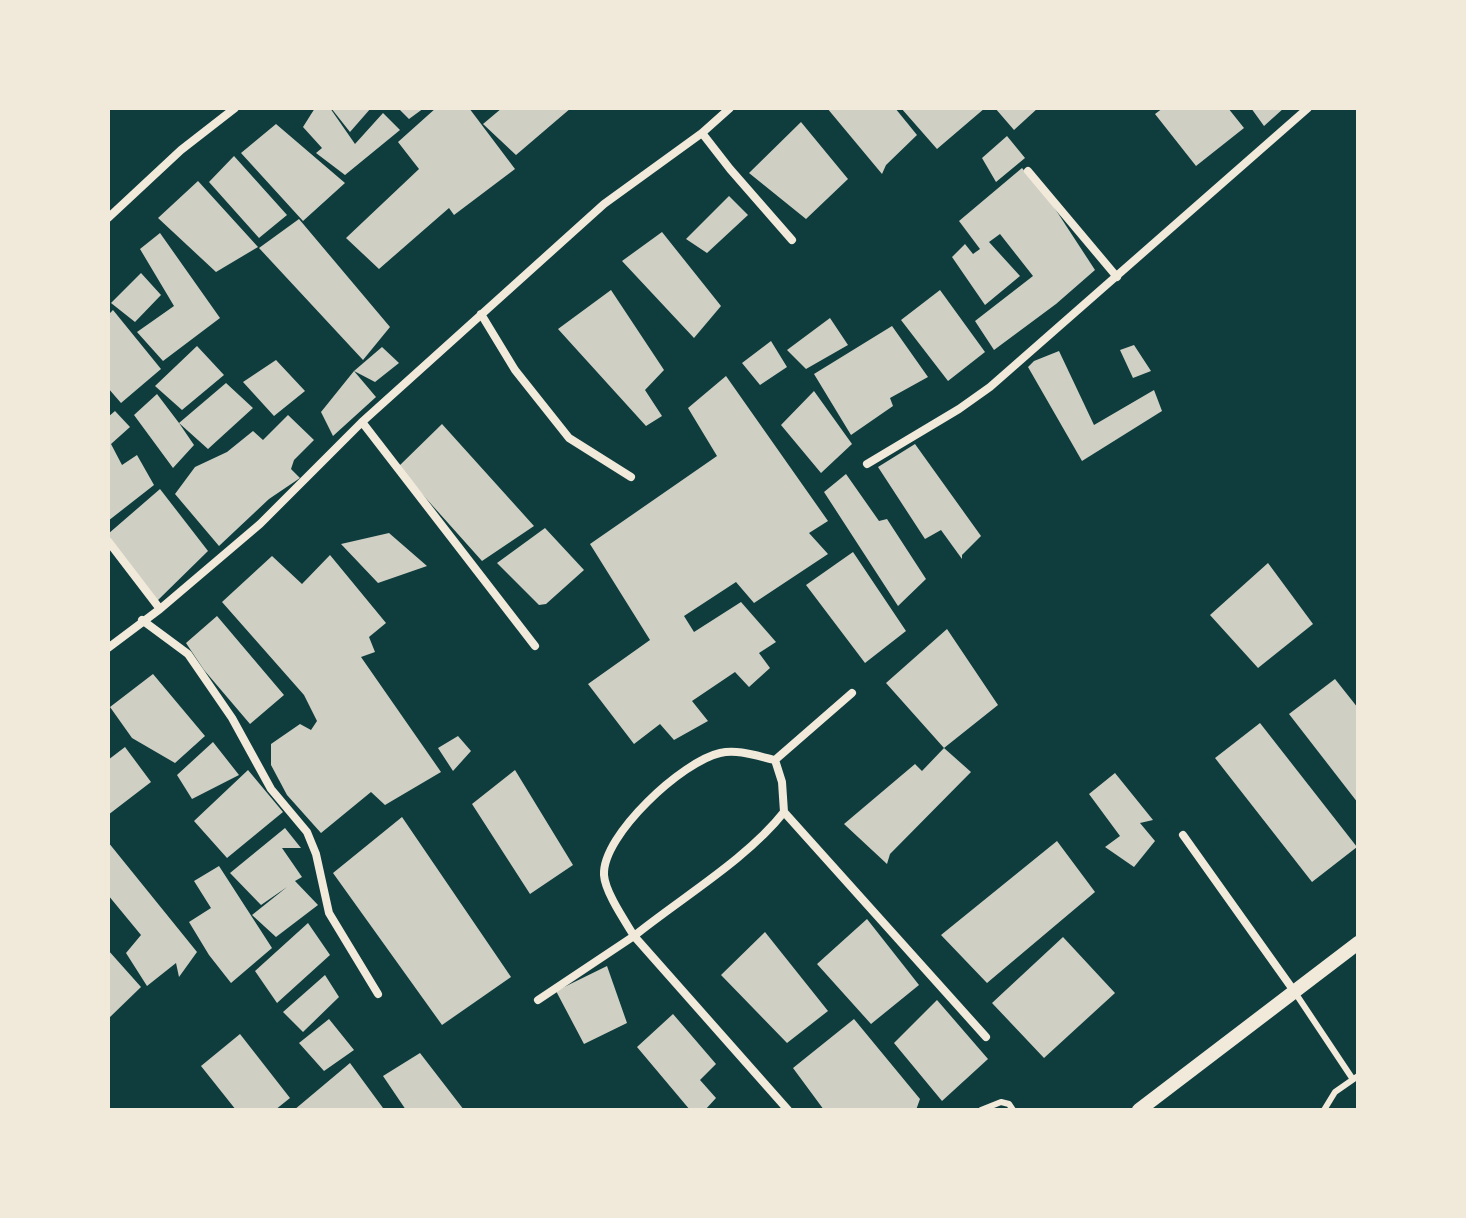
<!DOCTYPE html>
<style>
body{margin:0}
#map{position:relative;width:1466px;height:1218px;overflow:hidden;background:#0f3d3e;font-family:"Fira Sans",sans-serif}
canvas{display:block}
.frame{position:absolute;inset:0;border:110px solid #f1e9da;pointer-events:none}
</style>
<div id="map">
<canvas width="1466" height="1218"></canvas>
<div class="frame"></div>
</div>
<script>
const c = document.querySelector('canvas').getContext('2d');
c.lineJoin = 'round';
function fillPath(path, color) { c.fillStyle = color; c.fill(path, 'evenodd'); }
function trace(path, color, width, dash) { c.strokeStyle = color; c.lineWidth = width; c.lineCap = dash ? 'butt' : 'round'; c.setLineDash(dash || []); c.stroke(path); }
fillPath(new Path2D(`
 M 315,108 L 330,108 L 355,144 L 383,113 L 400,130 L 345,175 L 316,153 L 322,148 L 303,127 Z
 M 331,108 L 371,108 L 350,132 Z
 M 398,108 L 424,108 L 409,119 Z
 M 436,108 L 469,108 L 515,169 L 454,215 L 449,208 L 379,269 L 346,238 L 419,169 L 398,142 Z
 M 502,108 L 571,108 L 516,155 L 483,124 Z
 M 827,108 L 895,108 L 917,135 L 886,165 L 882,174 Z
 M 901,108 L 985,108 L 937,149 Z
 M 995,108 L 1038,108 L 1014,130 Z
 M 1163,108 L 1228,108 L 1244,128 L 1196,166 L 1155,114 Z
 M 1251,108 L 1284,108 L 1264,126 Z
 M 801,122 L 848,179 L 806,219 L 749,173 Z
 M 276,124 L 345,183 L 303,221 L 241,153 Z
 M 1007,136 L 1025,158 L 996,182 L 982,158 Z
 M 234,156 L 287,215 L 259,238 L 209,182 Z
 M 1022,168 L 1048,198 L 1095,270 L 1056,304 L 994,350 L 975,321 L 1033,276 L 1000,234 L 989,242 L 1020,276 L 985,305 L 952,257 L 965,244 L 973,254 L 980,249 L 959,221 Z
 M 198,181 L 258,247 L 216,272 L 158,218 Z
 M 729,196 L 748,215 L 707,253 L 686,239 Z
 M 299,219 L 390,327 L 363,360 L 259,248 Z
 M 662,232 L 721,306 L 694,338 L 622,261 Z
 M 160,233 L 220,318 L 163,361 L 137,332 L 174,306 L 140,249 Z
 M 141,273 L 161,295 L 135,322 L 111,303 Z
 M 611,290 L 664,370 L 645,390 L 662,416 L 646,426 L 558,329 Z
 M 940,290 L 985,352 L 948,381 L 901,320 Z
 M 113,310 L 161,369 L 121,403 L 108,388 L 108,315 Z
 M 830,318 L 848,345 L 806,369 L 787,350 Z
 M 892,326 L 928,377 L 890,398 L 893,406 L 851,435 L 814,374 Z
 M 771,341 L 787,367 L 760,385 L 742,363 Z
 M 1134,345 L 1151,371 L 1133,378 L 1120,350 Z
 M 197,346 L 224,375 L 182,410 L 155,386 Z
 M 382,347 L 399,363 L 375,382 L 354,371 Z
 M 1059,351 L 1094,425 L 1154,390 L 1162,411 L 1082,461 L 1028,367 L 1034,361 Z
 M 276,360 L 305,391 L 274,416 L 243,382 Z
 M 354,371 L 376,397 L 333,436 L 321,412 Z
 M 726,376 L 828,521 L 809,533 L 828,554 L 754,603 L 736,582 L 684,616 L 694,632 L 741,602 L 776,642 L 759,653 L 770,668 L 749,687 L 735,672 L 692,701 L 708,721 L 674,740 L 660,724 L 634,744 L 588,684 L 650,640 L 590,544 L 717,456 L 688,408 Z
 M 226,383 L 253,408 L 208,449 L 179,423 L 194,445 L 173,468 L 134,415 L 157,394 L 179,423 Z
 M 814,391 L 852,444 L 821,473 L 781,425 Z
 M 115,411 L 130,427 L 111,444 L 122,465 L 137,455 L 154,485 L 108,521 L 108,417 Z
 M 288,415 L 314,440 L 294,460 L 291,469 L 300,478 L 269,499 L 219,546 L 175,494 L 195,467 L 227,452 L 253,431 L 263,440 Z
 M 442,424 L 534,526 L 482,561 L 398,467 Z
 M 915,444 L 981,536 L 962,555 L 962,559 L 941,530 L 925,539 L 878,467 Z
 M 846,474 L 879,521 L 887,519 L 926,579 L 898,606 L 824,492 Z
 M 160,489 L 208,551 L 156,602 L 108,540 L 108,534 Z
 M 545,528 L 584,570 L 546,604 L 539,605 L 497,563 Z
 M 389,533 L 427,566 L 378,583 L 341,544 Z
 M 853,552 L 906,631 L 865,663 L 806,585 Z
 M 330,555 L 386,623 L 369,637 L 375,652 L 361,657 L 441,772 L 385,805 L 371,792 L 321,833 L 287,795 L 271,765 L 271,744 L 300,724 L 311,730 L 317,721 L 304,695 L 222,602 L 272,556 L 302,584 Z
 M 1268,563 L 1313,624 L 1258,668 L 1210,615 Z
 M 217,616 L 284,695 L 250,724 L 204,670 L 186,643 Z
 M 947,629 L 998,705 L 944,748 L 886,683 Z
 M 153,674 L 205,736 L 175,763 L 132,738 L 110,707 Z
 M 1335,679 L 1358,708 L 1358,803 L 1289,714 Z
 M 1260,723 L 1357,847 L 1312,882 L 1215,758 Z
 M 458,736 L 471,751 L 453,771 L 438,748 Z
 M 213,742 L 239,775 L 192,799 L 177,775 Z
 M 125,747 L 151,782 L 108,815 L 108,760 Z
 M 944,748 L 971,772 L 890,854 L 887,864 L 844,824 L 915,764 L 922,771 Z
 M 248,770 L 283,812 L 227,858 L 194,821 Z
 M 515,770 L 573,865 L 530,894 L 472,804 Z
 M 1115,773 L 1153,820 L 1140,823 L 1155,841 L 1134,867 L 1105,847 L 1120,836 L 1089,794 Z
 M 402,817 L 511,977 L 442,1025 L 333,873 Z
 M 285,828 L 301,848 L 282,848 L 302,877 L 295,881 L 318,905 L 276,937 L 252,915 L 287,887 L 261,905 L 230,873 Z
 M 1057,841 L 1095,892 L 987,983 L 941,935 Z
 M 108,842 L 197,952 L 179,977 L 176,963 L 147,986 L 126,953 L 141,935 L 108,895 Z
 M 219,866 L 272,948 L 231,983 L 209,955 L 189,922 L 211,908 L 194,881 Z
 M 867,919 L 919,985 L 871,1024 L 817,964 Z
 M 308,923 L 330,955 L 277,1003 L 255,971 Z
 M 765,932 L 828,1011 L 787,1043 L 721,975 Z
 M 1063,937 L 1115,993 L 1044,1058 L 992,1003 Z
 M 108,950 L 141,987 L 108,1019 Z
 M 607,966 L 627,1023 L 584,1044 L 556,991 Z
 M 325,975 L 339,997 L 303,1032 L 283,1012 Z
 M 937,1000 L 988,1059 L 942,1101 L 894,1043 Z
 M 673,1014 L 716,1064 L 700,1080 L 716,1098 L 705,1110 L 690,1110 L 637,1047 Z
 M 329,1019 L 354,1050 L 324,1071 L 299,1043 Z
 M 854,1019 L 920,1099 L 916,1110 L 824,1110 L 793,1068 Z
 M 240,1034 L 290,1098 L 275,1110 L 236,1110 L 201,1066 Z
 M 420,1053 L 464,1110 L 406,1110 L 383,1076 Z
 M 350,1063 L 383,1108 L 294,1110 Z`), '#cfcfc3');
trace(new Path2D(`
 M 1294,991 L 1352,1078
 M 981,1110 L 1001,1102 L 1009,1104 L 1013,1110
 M 1324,1110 L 1335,1092 L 1358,1076`), '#f1e9da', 6);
trace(new Path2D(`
 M 702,133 L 730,169 L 792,240
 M 1028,171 L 1117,277
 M 108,218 L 181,150 L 235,108
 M 481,314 L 515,370 L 569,438 L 631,477
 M 362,422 L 535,646
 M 867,464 L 959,409 L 990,387 L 1308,108
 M 108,541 L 160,609
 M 142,620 L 188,654 L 232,718 L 271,789 L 307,832 L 316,854 L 329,913 L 378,994
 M 108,648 L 160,609 L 260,524 L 362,422 L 604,204 L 702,133 L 730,108
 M 784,812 L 986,1037
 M 1183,835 L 1294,991
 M 538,1000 L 634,936 C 625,921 605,892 604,875 C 602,835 683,761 720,753 C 738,749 757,756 775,760
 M 788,1110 L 634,936 C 681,898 747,859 784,812 L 782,782 L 775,760 L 852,693`), '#f1e9da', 8);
trace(new Path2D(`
 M 1139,1110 L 1358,943`), '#f1e9da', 14);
</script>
